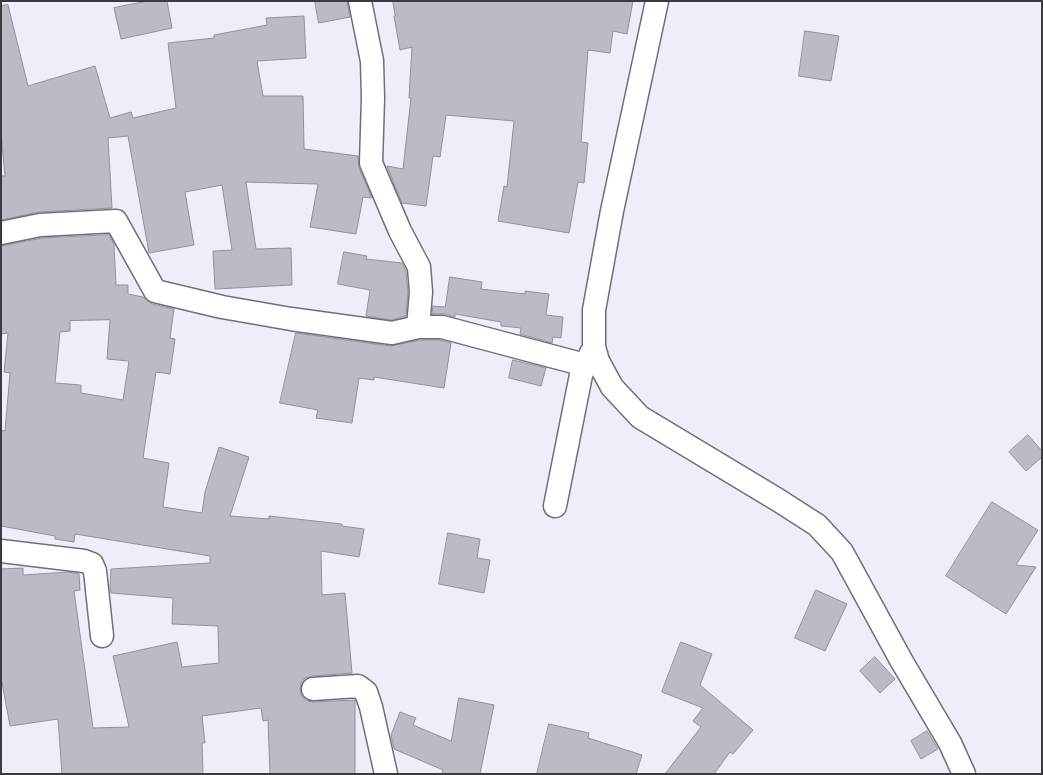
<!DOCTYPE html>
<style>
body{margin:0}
#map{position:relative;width:1043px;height:775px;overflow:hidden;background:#eeeefa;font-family:"Zilla Slab",serif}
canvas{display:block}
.frame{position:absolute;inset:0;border:2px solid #3a3a3f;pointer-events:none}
</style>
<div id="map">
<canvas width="1043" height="775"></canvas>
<div class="frame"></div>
</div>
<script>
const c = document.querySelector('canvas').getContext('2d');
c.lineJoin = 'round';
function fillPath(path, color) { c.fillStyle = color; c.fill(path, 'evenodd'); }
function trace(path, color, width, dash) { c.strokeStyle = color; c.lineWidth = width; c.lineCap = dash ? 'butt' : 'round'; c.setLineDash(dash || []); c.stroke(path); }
const building = new Path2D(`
 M 148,1 L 167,1 L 172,28 L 121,39 L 114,8 Z
 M 315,1 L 347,1 L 350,17 L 319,23 Z
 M 393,1 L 633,1 L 627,34 L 613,31 L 610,53 L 588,50 L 581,142 L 588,143 L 584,183 L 578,182 L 569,233 L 498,221 L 504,186 L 507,187 L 514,121 L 446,115 L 440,157 L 433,156 L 426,206 L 402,203 L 387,166 L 403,169 L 411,98 L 409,98 L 412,47 L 400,50 L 394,16 L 395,16 Z
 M 8,5 L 28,86 L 95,66 L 110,118 L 131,112 L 133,118 L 176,108 L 168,43 L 214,38 L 214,35 L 267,25 L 266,18 L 304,16 L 306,58 L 257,61 L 263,96 L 303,96 L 304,149 L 358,156 L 359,168 L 372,198 L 363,197 L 356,234 L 310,227 L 318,184 L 246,182 L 256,249 L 291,248 L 292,285 L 215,289 L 213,251 L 232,250 L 222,185 L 185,192 L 194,245 L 149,253 L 128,136 L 108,138 L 112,208 L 39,212 L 1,220 L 1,176 L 5,176 L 1,133 L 1,6 Z
 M 805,31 L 839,36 L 831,81 L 799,76 Z
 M 109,235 L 114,244 L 116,285 L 128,285 L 128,294 L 143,297 L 152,304 L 174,309 L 170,338 L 175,339 L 170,374 L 156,372 L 143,458 L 169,463 L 163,507 L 202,513 L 205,492 L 219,447 L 249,457 L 230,516 L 269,519 L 269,516 L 342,524 L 342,526 L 364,529 L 359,557 L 321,551 L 322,595 L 345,593 L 352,673 L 312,676 L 305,678 L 301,683 L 300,689 L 302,697 L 307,701 L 313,702 L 355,700 L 355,774 L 270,774 L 268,720 L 263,721 L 261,708 L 202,716 L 205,743 L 202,743 L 203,774 L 62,774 L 58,719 L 10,726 L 1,677 L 1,569 L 23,568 L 23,575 L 68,572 L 79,574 L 80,590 L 74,591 L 93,728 L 129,727 L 113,656 L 177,642 L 182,667 L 219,663 L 218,626 L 172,624 L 173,598 L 111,593 L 110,586 L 111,569 L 210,563 L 210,556 L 75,534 L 74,542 L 55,539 L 55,536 L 1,526 L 1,430 L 5,431 L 10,373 L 4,372 L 8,333 L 1,334 L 1,246 L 42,238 ZM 110,320 L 107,359 L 129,361 L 123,400 L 81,393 L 81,385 L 55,383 L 60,332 L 70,331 L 70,321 Z
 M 344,252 L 367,256 L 366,259 L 402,263 L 406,271 L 408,292 L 406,316 L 391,320 L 366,316 L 370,290 L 338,284 Z
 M 450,277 L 482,282 L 481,289 L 525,294 L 525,291 L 549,294 L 546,315 L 563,317 L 561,338 L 553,337 L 552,343 L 520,334 L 521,328 L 501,326 L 501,322 L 455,314 L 455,317 L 445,314 L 432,314 L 433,306 L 445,307 Z
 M 296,333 L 390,346 L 420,340 L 440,340 L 451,343 L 444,388 L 374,377 L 374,380 L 359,378 L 352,423 L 316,418 L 318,410 L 280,403 Z
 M 513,360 L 546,368 L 541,386 L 509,378 Z
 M 1028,435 L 1042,451 L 1042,457 L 1026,471 L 1009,452 Z
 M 992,502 L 1038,530 L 1016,565 L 1036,567 L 1006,614 L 946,576 Z
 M 448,533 L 480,539 L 477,558 L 490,560 L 484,593 L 439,584 Z
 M 816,590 L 847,604 L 825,651 L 795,638 Z
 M 681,642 L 712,654 L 700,685 L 753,730 L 733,754 L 730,752 L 714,774 L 665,774 L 701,727 L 693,721 L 703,708 L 662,692 Z
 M 875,657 L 895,679 L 880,693 L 860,671 Z
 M 459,698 L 494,705 L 480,774 L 442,774 L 443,770 L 394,749 L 391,735 L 400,712 L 416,718 L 413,725 L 451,741 Z
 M 549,724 L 589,733 L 588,738 L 642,755 L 636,774 L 537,774 Z
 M 927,731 L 938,749 L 921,759 L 911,741 Z`);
fillPath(building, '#bbbbc6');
trace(building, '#91919b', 1);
const minor = new Path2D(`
 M 360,1 L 372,61 L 373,98 L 371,163 L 400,231 L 419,267 L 421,292 L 418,327
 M 657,1 L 612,211 L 594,310 L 594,347 L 598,361 L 612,387 L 640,417 L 778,500 L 817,525 L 842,552 L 901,660 L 950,743 L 964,774
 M 1,233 L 40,225 L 116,221 L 155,291 L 222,307 L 291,319 L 392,333 L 418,327 L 442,327 L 585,365
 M 555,506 L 581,375 L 591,353
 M 1,551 L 84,561 L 92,564 L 95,571 L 102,636
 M 313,689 L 358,686 L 366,692 L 371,707 L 386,774`);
trace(minor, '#6f6f79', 25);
trace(minor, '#fff', 22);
</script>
